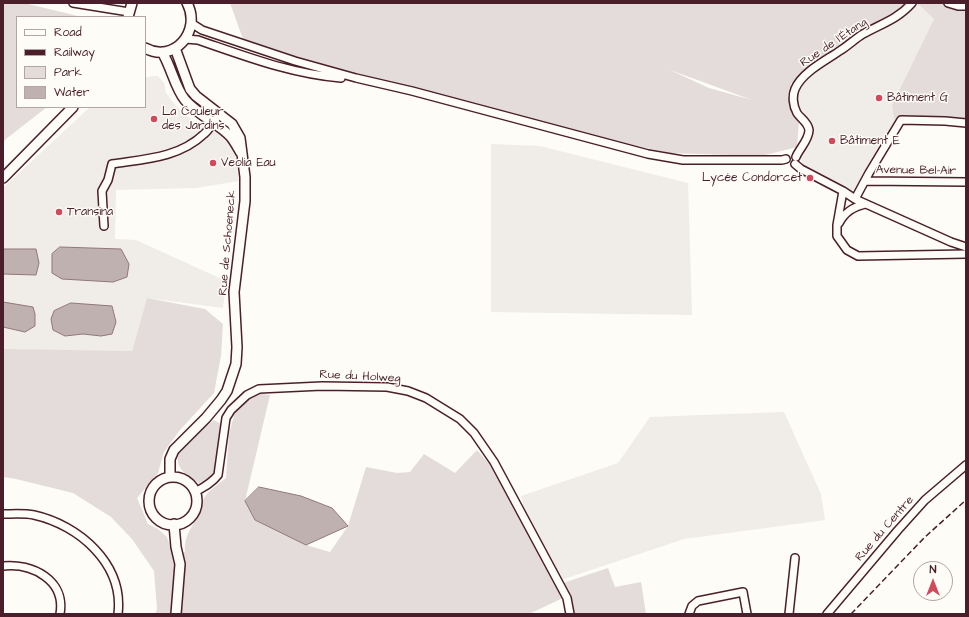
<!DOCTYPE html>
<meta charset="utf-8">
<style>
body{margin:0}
#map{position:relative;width:969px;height:617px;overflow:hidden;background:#fdfcf7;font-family:"Architects Daughter",sans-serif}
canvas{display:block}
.frame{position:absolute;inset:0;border:4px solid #4a1f2b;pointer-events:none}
.legend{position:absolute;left:16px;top:16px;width:130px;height:92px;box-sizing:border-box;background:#fdfcf7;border:1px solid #b5a4a5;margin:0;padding:5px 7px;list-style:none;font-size:12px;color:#4a1f2b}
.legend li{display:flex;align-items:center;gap:8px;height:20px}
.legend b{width:20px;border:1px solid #b5a4a5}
.north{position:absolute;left:913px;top:561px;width:40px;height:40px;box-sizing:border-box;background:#fdfcf7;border:1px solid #b5a4a5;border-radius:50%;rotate:0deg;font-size:11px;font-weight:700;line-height:16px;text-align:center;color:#4a1f2b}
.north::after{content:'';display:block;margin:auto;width:14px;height:18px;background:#d1495b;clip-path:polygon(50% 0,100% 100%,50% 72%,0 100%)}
</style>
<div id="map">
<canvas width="969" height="617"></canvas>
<div class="frame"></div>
<ul class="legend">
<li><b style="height:5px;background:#fdfcf7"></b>Road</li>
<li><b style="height:5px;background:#4a1f2b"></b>Railway</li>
<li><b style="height:11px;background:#e3dcda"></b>Park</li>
<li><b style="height:11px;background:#c0b1b1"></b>Water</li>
</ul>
<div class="north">N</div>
</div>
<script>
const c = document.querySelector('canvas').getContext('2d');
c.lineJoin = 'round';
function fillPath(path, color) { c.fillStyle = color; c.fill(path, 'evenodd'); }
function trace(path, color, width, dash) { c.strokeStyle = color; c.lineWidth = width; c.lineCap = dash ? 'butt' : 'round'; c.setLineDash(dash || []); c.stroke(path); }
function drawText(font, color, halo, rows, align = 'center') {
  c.font = font + ' "Architects Daughter",sans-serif'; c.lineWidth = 3; c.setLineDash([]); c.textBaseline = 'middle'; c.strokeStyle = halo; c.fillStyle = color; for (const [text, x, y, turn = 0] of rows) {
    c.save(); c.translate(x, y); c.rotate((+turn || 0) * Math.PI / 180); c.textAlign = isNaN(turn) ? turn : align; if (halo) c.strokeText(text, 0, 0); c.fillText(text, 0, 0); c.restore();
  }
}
fillPath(new Path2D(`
 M 917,3 L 934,19 L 892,105 L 897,122 L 861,184 L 852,194 L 804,168 L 801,160 L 814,126 L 810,122 L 796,102 L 798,87 L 810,75 L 866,36 L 893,23 Z
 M 158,76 L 164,83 L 166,93 L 176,106 L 194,122 L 218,133 L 234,149 L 239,181 L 196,188 L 116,190 L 115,239 L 136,240 L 226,281 L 223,308 L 147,298 L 132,351 L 6,350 L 3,349 L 3,188 L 90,107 L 145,107 L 145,77 Z
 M 491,144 L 540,146 L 688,183 L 692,315 L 491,312 Z
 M 784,412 L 821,494 L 825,520 L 684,539 L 561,580 L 525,512 L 521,496 L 618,463 L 650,417 Z`), '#f0ece8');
fillPath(new Path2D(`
 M 3,3 L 24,3 L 82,17 L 17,17 L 17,107 L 47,107 L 6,139 L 3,143 Z
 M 230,3 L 907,3 L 896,13 L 832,49 L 791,84 L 791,105 L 799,122 L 797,147 L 761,156 L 670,153 L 609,140 L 282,55 L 243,39 ZM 670,70 L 752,100 L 709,88 Z
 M 917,3 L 966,3 L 966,123 L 897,122 L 894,118 L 892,105 L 934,19 Z
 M 147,298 L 205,309 L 223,324 L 221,356 L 214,393 L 180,430 L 164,452 L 158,473 L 137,498 L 148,524 L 158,529 L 167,537 L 172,553 L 185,552 C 184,535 191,529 199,515 C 202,511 201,504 203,500 C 207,491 219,484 226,478 L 229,434 L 235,412 L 256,393 L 270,395 L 245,501 L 255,520 L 306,545 L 330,552 L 348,526 L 366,467 L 397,473 L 410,472 L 424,454 L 455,473 L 477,450 L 492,467 L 563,598 L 529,614 L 155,614 L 157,609 L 154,571 L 132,539 L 111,517 L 73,493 L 16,479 L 3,477 L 3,349 L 132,351 Z
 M 214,420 L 221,424 L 219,434 L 217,470 L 211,477 L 199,483 C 155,459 190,440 214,420 Z
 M 608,568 L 615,587 L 641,582 L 646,614 L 575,614 L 571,596 L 563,583 Z`), '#e3dcda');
const water = new Path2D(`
 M 60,247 L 121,249 L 129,264 L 127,277 L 113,282 L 62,279 L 52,273 L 52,254 Z
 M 3,249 L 36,249 L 39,263 L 36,275 L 3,274 Z
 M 3,302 L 33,307 L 35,314 L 35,326 L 25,332 L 3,327 Z
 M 71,303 L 112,306 L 116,322 L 112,334 L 101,336 L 83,334 L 65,336 L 53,330 L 51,319 L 54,311 Z
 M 259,487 L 301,496 L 332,508 L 348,526 L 306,545 L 255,520 L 245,501 Z`);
fillPath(water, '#c0b1b1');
trace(water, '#91777b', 1);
const minor = new Path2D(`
 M 73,3 L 129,12
 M 948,3 L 958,6 L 966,6
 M 191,23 L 202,30 L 295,61 L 356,78 L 412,91 L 648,154 L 683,160 L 782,160 L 786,159
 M 185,39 L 198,40 C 245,56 291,74 341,78
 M 796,157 C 799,149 809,140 809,130 C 808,122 800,118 797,113 C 793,106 792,96 795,89 C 802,72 827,60 841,50 C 849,45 856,38 863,34 C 881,24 898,19 912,3
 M 795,164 L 801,169 L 843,191 L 855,199 L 951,242 L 966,247
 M 865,181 L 966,182
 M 843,191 L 837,225 L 837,236 L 847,250 L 858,256 L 966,254
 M 855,199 L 869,173 L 901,120 L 945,121 L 966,123
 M 839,223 C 845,212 853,207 865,204
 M 104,226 L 102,191 L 108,180 L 112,164 C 144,159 179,158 204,134 C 209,130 212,124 216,119
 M 195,492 C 204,487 212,483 218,475 L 226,418 L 231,410 L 247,395 L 259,389 L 322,386 L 387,387 L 408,391 L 426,398 L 460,419 L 474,433 L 494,462 L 567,598 L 570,614
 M 3,514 C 13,514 24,513 34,515 C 79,525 124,564 118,614
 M 3,566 C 32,563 66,580 60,614
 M 689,614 L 692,606 L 698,601 L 743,592 L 747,614
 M 789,614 L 795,558
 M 827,614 L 898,530 L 925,500 L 966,465`);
const major = new Path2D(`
 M 128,17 L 132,3
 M 145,48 C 174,64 202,31 187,3
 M 162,52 C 171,66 175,88 185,100 C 198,115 218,123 231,137 C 235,142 238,148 241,153
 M 3,178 L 73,107
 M 170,477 L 170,459 L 174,450 L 206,418 L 221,400 L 227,391 L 236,364 L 237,347 L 234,292 L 245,201 L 245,177 L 240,138 L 232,124 L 196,96 L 190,89 L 175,48
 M149 501a24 24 0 1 1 48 0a24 24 0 1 1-48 0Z
 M 174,524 L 176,547 L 180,564 L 176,614`);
trace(minor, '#4a1f2b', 10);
trace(major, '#4a1f2b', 12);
trace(minor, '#fdfcf7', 7);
trace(major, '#fdfcf7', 9);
trace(new Path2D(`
 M 851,614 L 925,537 L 966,500`), '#4a1f2b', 1.5, [6, 3]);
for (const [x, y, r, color] of [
 [879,98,4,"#d1495b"],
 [154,119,4,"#d1495b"],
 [832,141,4,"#d1495b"],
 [213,163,4,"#d1495b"],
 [810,178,4,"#d1495b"],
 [59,212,4,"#d1495b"]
]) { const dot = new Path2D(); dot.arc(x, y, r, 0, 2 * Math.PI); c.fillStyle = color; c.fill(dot); trace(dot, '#fdfcf7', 1.5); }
drawText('12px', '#4a1f2b', '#fdfcf7', [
 ["Rue de l'Étang",834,43,-34],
 ["Avenue Bel-Air",916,171,1],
 ["Rue de Schoeneck",228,243,-85],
 ["Rue du Holweg",360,377,3],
 ["Rue du Centre",885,529,-49]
]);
drawText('12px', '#4a1f2b', '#fdfcf7', [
 ["Bâtiment G",887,98],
 ["La Couleur",162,112],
 ["des Jardins",162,126],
 ["Bâtiment E",840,141],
 ["Veolia Eau",221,163],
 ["Lycée Condorcet",802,178,"right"],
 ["Transina",67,212]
], 'left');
</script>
